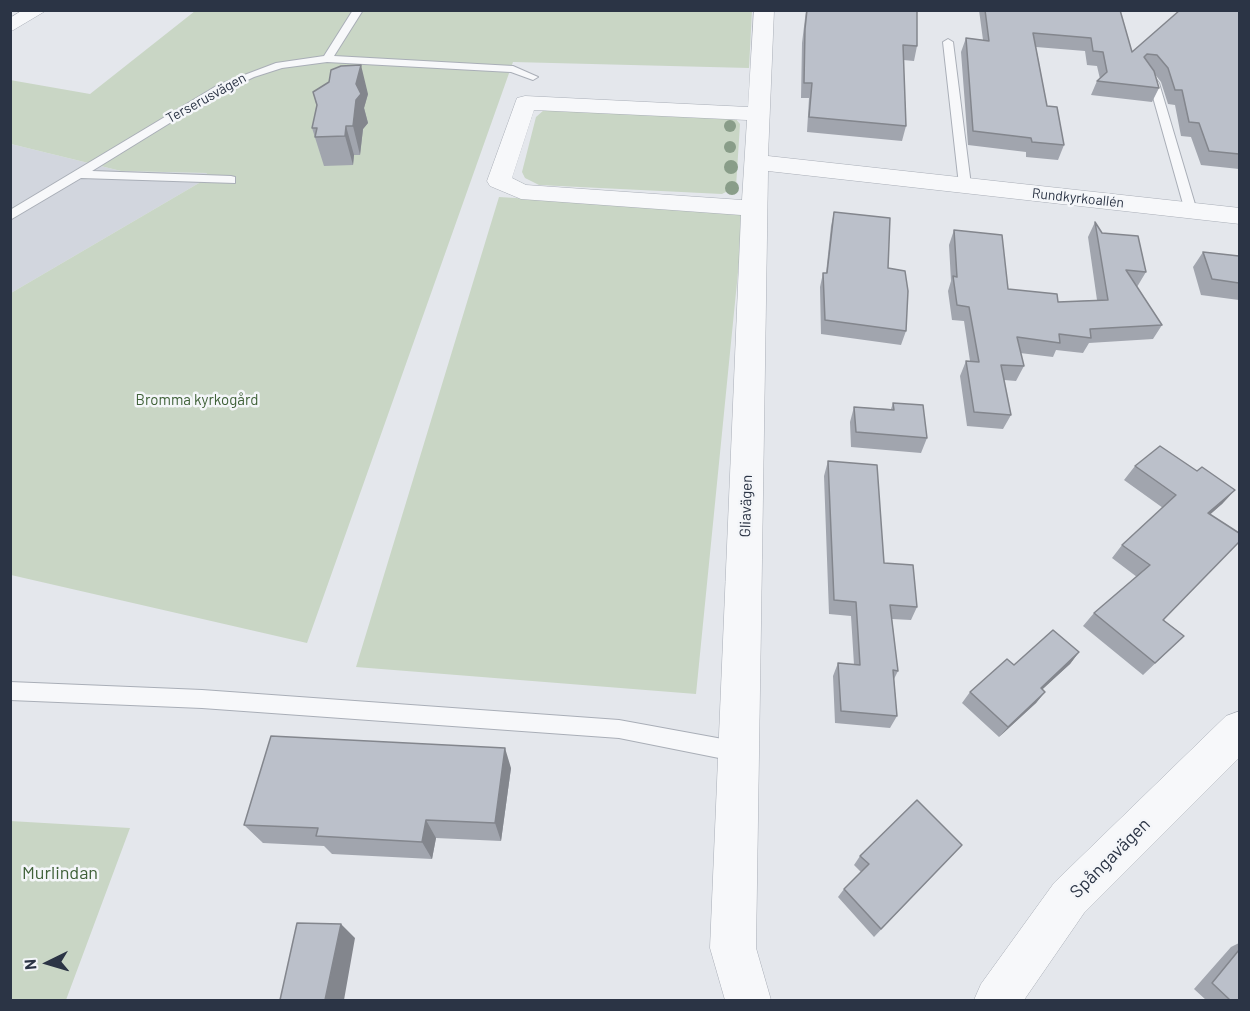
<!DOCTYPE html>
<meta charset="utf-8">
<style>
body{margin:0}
#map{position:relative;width:1250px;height:1011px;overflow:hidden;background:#e4e7ec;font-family:Barlow,sans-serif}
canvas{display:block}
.frame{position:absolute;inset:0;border:12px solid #2b3445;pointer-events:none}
.north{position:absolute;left:18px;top:933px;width:60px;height:60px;-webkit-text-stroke:4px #f4f6f9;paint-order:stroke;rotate:265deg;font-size:16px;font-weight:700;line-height:24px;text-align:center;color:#2b3445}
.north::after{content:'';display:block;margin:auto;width:21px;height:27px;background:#2b3445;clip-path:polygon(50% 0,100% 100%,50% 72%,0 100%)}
</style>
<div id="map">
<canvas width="1250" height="1011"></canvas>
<div class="frame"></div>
<div class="north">N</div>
</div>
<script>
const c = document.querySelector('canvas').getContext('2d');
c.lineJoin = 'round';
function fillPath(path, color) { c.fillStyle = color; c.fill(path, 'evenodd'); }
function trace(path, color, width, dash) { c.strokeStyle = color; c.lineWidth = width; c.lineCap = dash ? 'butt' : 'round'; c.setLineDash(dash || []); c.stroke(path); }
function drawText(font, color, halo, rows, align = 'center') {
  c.font = font + ' Barlow,sans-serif'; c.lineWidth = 5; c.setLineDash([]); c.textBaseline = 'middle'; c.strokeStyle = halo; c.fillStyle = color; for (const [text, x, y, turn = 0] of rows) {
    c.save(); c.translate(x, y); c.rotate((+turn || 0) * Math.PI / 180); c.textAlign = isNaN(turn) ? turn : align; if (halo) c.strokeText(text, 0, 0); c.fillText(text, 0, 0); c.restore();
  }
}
fillPath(new Path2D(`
 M 11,144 L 121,171 L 207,173 L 199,183 L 11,293 Z`), '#d2d6de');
fillPath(new Path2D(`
 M 195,11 L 752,11 L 749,68 L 513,62 L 307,643 L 11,575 L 11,293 L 199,183 L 207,173 L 121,171 L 11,144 L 10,80 L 90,94 Z
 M 544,110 L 735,118 L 740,124 L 736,187 L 722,194 L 539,185 L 525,178 L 522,172 L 536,117 Z
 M 499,197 L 744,212 L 696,694 L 356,667 Z
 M 10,821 L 130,828 L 66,1000 L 11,1000 Z`), '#c9d6c5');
const service = new Path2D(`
 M 353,10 L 363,10 L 334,56 L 513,66 L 538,77 L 533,80 L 511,72 L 327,62 L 282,68 L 254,77 L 212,97 L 92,171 L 231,176 L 235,177 L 235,183 L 81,178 L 10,220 L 10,210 L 218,85 L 276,63 L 324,56 Z
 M 948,39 L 953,42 L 971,185 L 965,189 L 959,185 L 943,42 Z
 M 1142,71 L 1150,71 L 1159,83 L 1197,211 L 1195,214 L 1191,215 L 1185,211 L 1149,83 L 1141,73 Z
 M 10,682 L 202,690 L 619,720 L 739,742 L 746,745 L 749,752 L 746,759 L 739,762 L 619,738 L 202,708 L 10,700 Z`);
const minor = new Path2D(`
 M 23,10 L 47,10 L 10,32 L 10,18 Z
 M 754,10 L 774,10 L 768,156 L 1240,208 L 1240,224 L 768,171 L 756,948 L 771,1000 L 725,1000 L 710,948 L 741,215 L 521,199 L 490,186 L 487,181 L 517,98 L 525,96 L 748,107 ZM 534,110 L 747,120 L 742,200 L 526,185 L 512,178 Z`);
const tertiary = new Path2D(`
 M 1240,711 L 1240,757 L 1084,913 L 1024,1000 L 974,1000 L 981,984 L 1054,883 L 1226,716 Z`);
trace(service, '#a9aeb7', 2);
trace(minor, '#a9aeb7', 1);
trace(tertiary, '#a9aeb7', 1);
fillPath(service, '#f7f8fa');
fillPath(minor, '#f7f8fa');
fillPath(tertiary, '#f7f8fa');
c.fillStyle = '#899d89';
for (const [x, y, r] of [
 [730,126,6],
 [730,147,6],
 [731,167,7],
 [732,188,7]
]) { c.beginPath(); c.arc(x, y, r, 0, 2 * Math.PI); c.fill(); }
fillPath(new Path2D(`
 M 806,10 L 917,10 L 917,46 L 914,61 L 903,60 L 906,126 L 902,141 L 807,132 L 809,98 L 801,98 L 802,43 Z
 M 979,10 L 1120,10 L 1132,52 L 1239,10 L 1239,169 L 1201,165 L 1191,137 L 1181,136 L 1175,105 L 1168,104 L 1161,82 L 1154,73 L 1159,88 L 1152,102 L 1091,95 L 1097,81 L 1100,79 L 1097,66 L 1087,65 L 1085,51 L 1036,47 L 1047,106 L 1064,145 L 1058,160 L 1026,157 L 1026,152 L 968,145 L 961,52 L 966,38 L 983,40 Z
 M 313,92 L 368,94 L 364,108 L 368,123 L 363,129 L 360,155 L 354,155 L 353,165 L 324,166 L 312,128 L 317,107 Z
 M 834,212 L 888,268 L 906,331 L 901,345 L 821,334 L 820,287 L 823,273 L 826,273 L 831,226 Z
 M 1095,222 L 1102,233 L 1146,272 L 1137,287 L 1162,325 L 1153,339 L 1089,343 L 1083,353 L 1056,350 L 1053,357 L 1020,353 L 1024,366 L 1016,381 L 1004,380 L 1011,415 L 1003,429 L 967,426 L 960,376 L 966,361 L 970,361 L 964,321 L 952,320 L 948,291 L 951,281 L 949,245 L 954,230 L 1008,289 L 1058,302 L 1097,300 L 1088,237 Z
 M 1203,252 L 1239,256 L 1239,300 L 1201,295 L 1193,267 Z
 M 893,403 L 927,438 L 921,453 L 851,447 L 850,422 L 854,407 L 891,409 Z
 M 828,461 L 884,563 L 917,607 L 911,620 L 892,619 L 898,671 L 894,679 L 897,716 L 890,728 L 835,723 L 833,676 L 838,663 L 854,665 L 851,616 L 829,614 L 824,476 Z
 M 1135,466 L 1197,471 L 1235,490 L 1222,504 L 1210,514 L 1164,620 L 1184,636 L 1143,675 L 1083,626 L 1094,613 L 1137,577 L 1112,558 L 1122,545 L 1163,508 L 1124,480 Z
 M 1079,652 L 1070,664 L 1042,689 L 1045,692 L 1036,703 L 999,737 L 962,703 L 970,692 L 1014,665 Z
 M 511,768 L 501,841 L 436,838 L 432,859 L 332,854 L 324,846 L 263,843 L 244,825 Z
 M 962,845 L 874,937 L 838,897 L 844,889 L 861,872 L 854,865 L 860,856 Z
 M 1239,943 L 1239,1000 L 1206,1000 L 1194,989 L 1231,947 Z`), '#a1a5ae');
fillPath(new Path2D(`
 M 361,65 L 368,94 L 364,108 L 368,123 L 363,129 L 360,155 L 353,126 L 356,84 Z
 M 346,126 L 354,155 L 353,165 L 345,136 Z
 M 1235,490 L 1222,504 L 1196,527 L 1208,513 Z
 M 1079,652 L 1070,664 L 1032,699 L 1041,688 Z
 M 1045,692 L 1036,703 L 999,737 L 1008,727 Z
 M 505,748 L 511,768 L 501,841 L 495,823 Z
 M 426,820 L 436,838 L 432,859 L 422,842 Z
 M 341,924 L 355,938 L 344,1000 L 325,1000 Z`), '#83868d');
const building = new Path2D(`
 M 807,10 L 917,10 L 917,46 L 903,45 L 906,126 L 809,117 L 812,83 L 804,83 L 805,29 Z
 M 985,10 L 1120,10 L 1132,52 L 1180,10 L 1239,10 L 1239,154 L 1209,151 L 1199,123 L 1189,122 L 1182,90 L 1175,90 L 1168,68 L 1157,55 L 1147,54 L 1144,57 L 1154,71 L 1159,88 L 1097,81 L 1107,72 L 1103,52 L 1093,51 L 1091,38 L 1033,33 L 1047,106 L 1057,107 L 1064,145 L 1032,142 L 1031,138 L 973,131 L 966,38 L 989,41 Z
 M 361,65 L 356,84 L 361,94 L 356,100 L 353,126 L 346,126 L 345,136 L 315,137 L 317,128 L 312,128 L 317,105 L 313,92 L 329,82 L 331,70 L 341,66 Z
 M 834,212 L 890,218 L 888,268 L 905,271 L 908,291 L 906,331 L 825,320 L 823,273 L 827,273 Z
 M 1095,222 L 1102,233 L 1138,236 L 1146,272 L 1126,270 L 1162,325 L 1090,329 L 1091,338 L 1059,334 L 1060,343 L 1017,337 L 1024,366 L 1001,365 L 1011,415 L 974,412 L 966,361 L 979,362 L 969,307 L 957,305 L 953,276 L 957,277 L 954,230 L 1002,235 L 1008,289 L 1057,294 L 1058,302 L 1108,300 Z
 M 1203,252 L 1239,256 L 1239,283 L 1212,279 Z
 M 893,403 L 923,405 L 927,438 L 856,432 L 854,407 L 894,410 Z
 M 1160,446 L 1197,471 L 1202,467 L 1235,490 L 1208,513 L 1239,533 L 1239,542 L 1163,620 L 1184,636 L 1155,663 L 1094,613 L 1150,565 L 1122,545 L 1176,495 L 1135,466 Z
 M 828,461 L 877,465 L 884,563 L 913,565 L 917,607 L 890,605 L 898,671 L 893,670 L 897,716 L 841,711 L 838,663 L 860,665 L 856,602 L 834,600 Z
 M 1053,630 L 1079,652 L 1041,688 L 1045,692 L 1008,727 L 970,692 L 1007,659 L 1014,665 Z
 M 271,736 L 505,748 L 495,823 L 426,820 L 422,842 L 316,836 L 318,828 L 244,825 Z
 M 917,800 L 962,845 L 881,929 L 844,889 L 869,864 L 860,856 Z
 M 297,923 L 341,924 L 325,1000 L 280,1000 Z
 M 1239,950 L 1239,1000 L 1230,1000 L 1212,983 Z`);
fillPath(building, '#bbc0ca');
trace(building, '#83868d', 1.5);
drawText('14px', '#2b3445', '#f4f6f9', [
 ["Terserusvägen",206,98,-29],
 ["Rundkyrkoallén",1078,198,6]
]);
drawText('15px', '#3f6138', '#f4f6f9', [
 ["Bromma kyrkogård",197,400]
]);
drawText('15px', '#2b3445', '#f4f6f9', [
 ["Gliavägen",746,506,-88]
]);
drawText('18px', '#2b3445', '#f4f6f9', [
 ["Spångavägen",1110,858,-45]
]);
drawText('18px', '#3f6138', '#f4f6f9', [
 ["Murlindan",60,873]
]);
</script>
